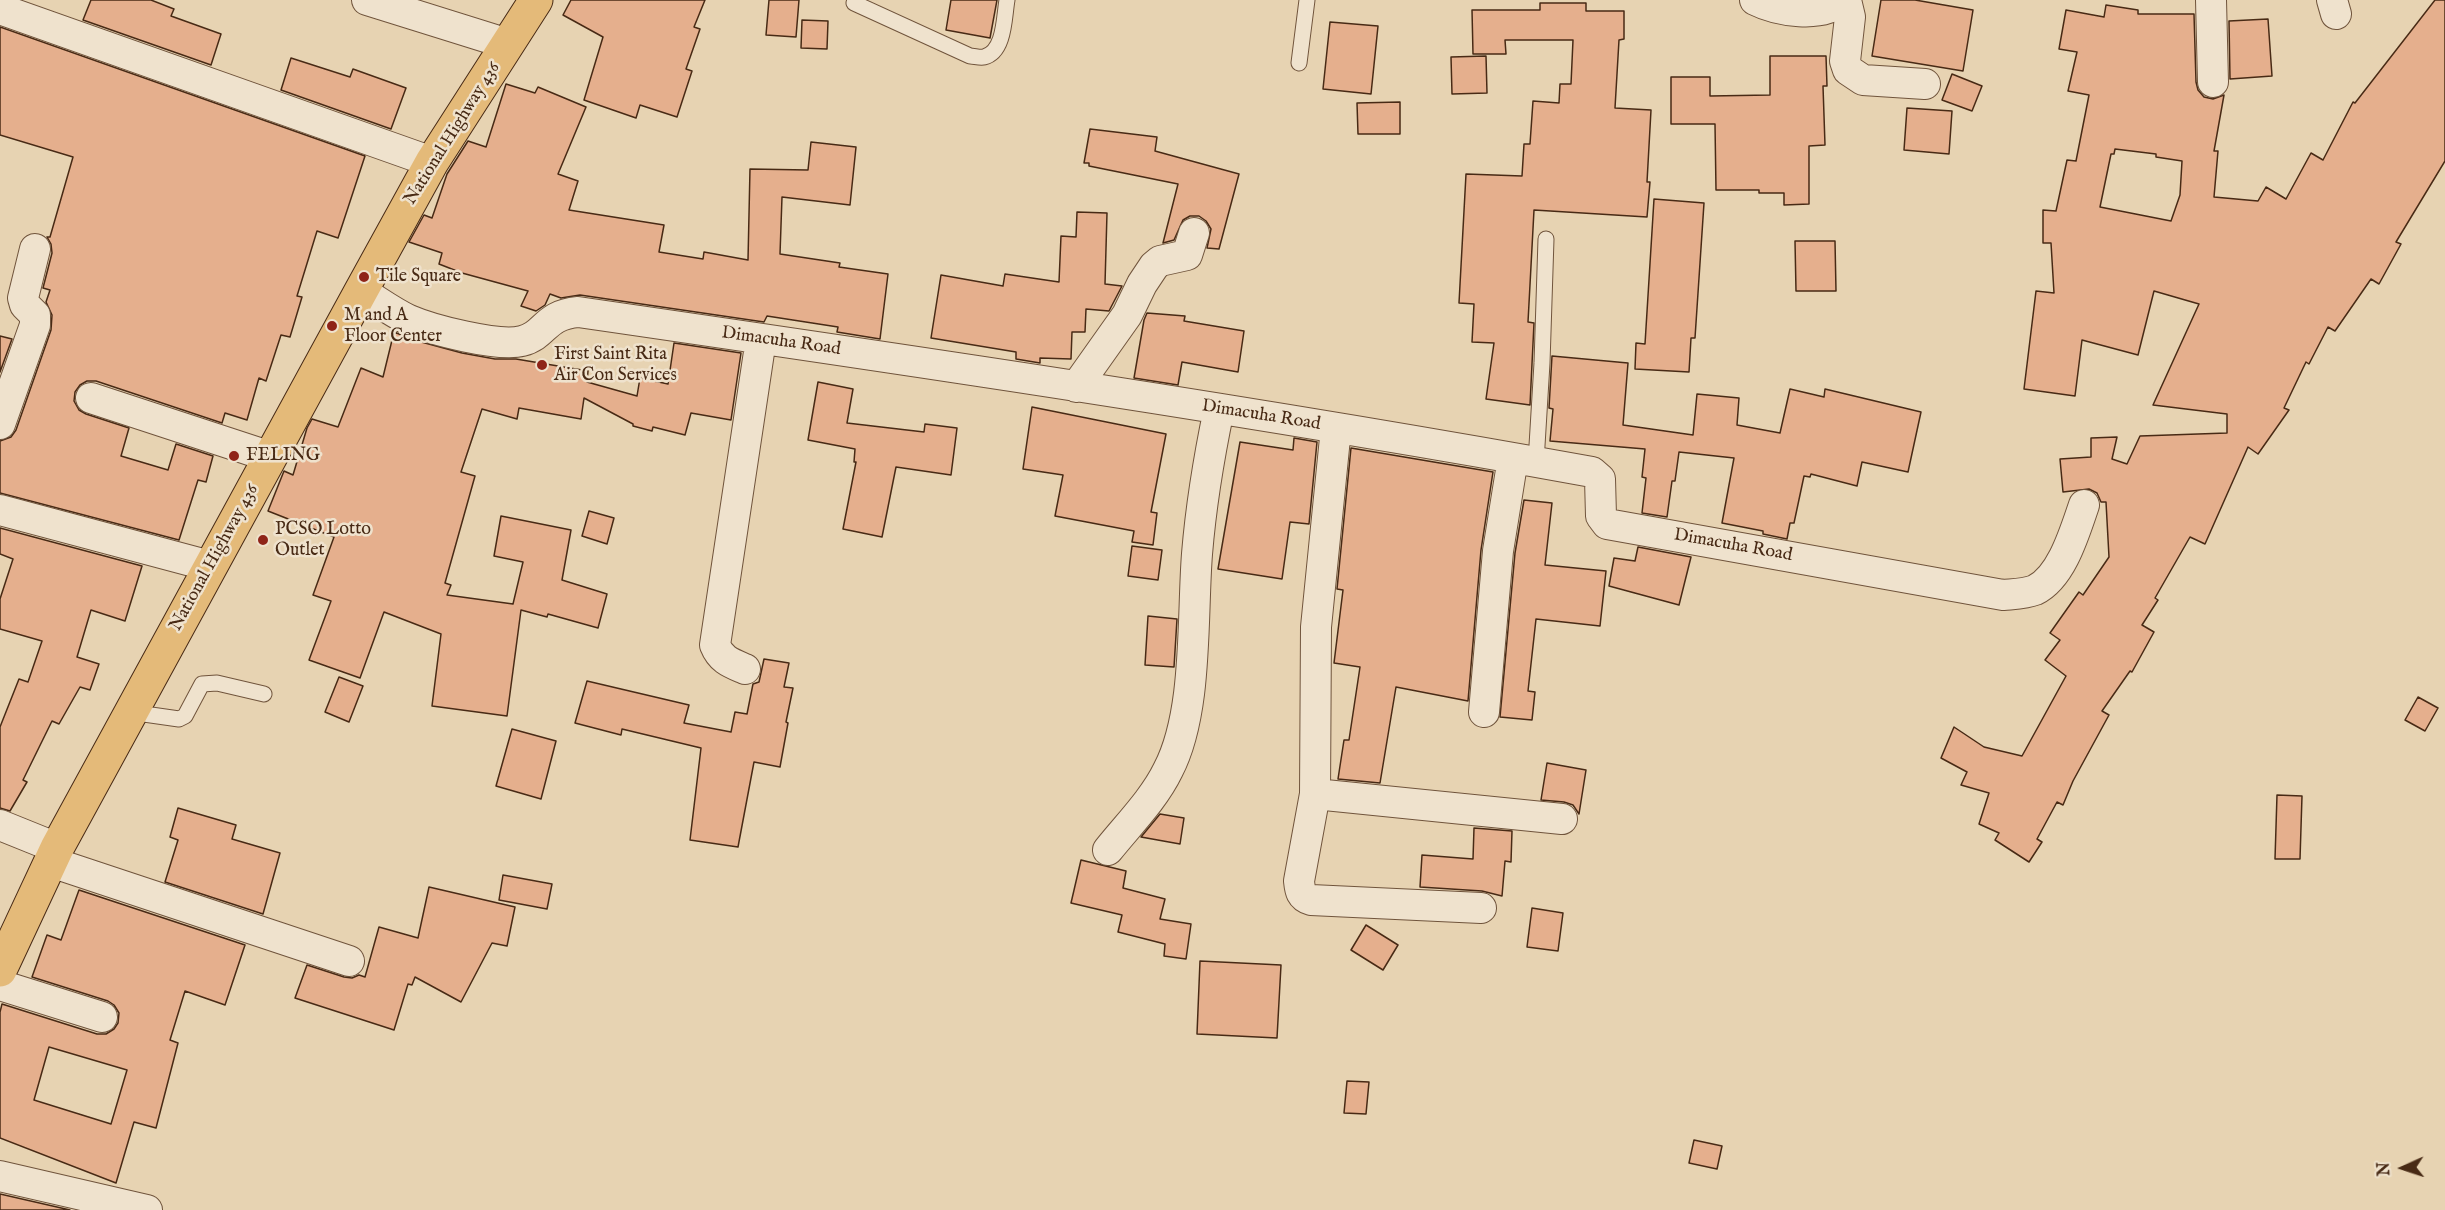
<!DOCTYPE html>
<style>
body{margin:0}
#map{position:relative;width:2445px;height:1210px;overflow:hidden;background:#e7d3b2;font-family:"IM FELL English",serif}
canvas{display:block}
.north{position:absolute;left:2373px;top:1138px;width:60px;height:60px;-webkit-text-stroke:4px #efe2cd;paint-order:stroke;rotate:267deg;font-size:16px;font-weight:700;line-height:24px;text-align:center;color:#482a15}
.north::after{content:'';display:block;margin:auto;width:21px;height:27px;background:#482a15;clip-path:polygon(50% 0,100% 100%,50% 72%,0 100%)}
</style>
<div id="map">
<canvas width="2445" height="1210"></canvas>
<div class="north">N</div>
</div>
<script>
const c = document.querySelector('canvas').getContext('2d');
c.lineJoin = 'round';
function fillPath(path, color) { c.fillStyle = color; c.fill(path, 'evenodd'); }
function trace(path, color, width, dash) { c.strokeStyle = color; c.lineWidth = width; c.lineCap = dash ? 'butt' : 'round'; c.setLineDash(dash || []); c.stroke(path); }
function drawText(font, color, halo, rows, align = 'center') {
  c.font = font + ' "IM FELL English",serif'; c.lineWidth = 5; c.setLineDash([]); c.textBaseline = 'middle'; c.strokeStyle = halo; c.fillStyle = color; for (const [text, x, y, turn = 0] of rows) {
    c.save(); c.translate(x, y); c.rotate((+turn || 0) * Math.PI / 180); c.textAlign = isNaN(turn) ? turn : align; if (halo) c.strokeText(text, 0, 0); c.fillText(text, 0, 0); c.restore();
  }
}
const building = new Path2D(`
 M 91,0 L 151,0 L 174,9 L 171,16 L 221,34 L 211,65 L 83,20 Z
 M 571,0 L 705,0 L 694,27 L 700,29 L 686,69 L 692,71 L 677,117 L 640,105 L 636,118 L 584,100 L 603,37 L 563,15 Z
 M 769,0 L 799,0 L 796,37 L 766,35 Z
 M 951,0 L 997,0 L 990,38 L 946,30 Z
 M 1881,0 L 1915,0 L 1973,10 L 1963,71 L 1872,56 Z
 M 2435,0 L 2445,0 L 2445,161 L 2396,242 L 2401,244 L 2379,284 L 2371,279 L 2335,331 L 2328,327 L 2309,364 L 2306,362 L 2284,408 L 2289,410 L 2258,454 L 2248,447 L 2205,544 L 2190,537 L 2155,598 L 2158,600 L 2142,625 L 2154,632 L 2132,672 L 2130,671 L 2102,711 L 2109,715 L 2073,781 L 2063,805 L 2057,802 L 2037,839 L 2042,842 L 2029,862 L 1995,840 L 1999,833 L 1979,824 L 1989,793 L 1961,785 L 1967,772 L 1941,758 L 1954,727 L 1984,747 L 2022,756 L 2066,676 L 2045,660 L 2060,640 L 2050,633 L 2079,592 L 2083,595 L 2109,557 L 2106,502 L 2101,502 L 2097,493 L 2089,489 L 2063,492 L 2060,459 L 2091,457 L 2091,438 L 2117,437 L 2112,459 L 2127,464 L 2140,436 L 2227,433 L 2227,414 L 2153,405 L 2199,304 L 2154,291 L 2138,355 L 2082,340 L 2075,396 L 2024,389 L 2036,291 L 2054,293 L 2051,243 L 2043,243 L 2043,210 L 2056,211 L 2067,160 L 2076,161 L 2089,95 L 2068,91 L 2077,52 L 2059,49 L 2066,10 L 2104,17 L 2106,5 L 2138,10 L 2138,14 L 2194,14 L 2196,82 L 2198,90 L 2204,97 L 2213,99 L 2224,95 L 2214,151 L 2218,151 L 2214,197 L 2258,201 L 2266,187 L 2286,199 L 2311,153 L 2323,160 L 2353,102 L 2355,103 ZM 2115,149 L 2156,154 L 2156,157 L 2182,161 L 2180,195 L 2171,221 L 2100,207 L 2111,154 L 2114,154 Z
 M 1540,3 L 1586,3 L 1586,11 L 1624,11 L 1624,39 L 1619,40 L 1615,108 L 1651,110 L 1647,182 L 1650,182 L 1647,217 L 1534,210 L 1528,322 L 1534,323 L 1530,405 L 1486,399 L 1494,343 L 1472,342 L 1474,304 L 1459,303 L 1466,174 L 1522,176 L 1524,144 L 1530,144 L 1533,101 L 1559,103 L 1560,84 L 1571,84 L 1573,40 L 1505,40 L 1506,54 L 1473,54 L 1472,10 L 1540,10 Z
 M 2268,19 L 2272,76 L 2230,79 L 2229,21 Z
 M 802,20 L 828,21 L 827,49 L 801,48 Z
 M 1330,22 L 1378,26 L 1371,94 L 1323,89 Z
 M 0,27 L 365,156 L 338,238 L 317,231 L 297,296 L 302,297 L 290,337 L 281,335 L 266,381 L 259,378 L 247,420 L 225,413 L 222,423 L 96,381 L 87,381 L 80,385 L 75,392 L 74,401 L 79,410 L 86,414 L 129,428 L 121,456 L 168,470 L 176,444 L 213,456 L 206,482 L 198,480 L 179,540 L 0,493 L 0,441 L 11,437 L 16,430 L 51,330 L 52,315 L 46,302 L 50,290 L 43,288 L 52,253 L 51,244 L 47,237 L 50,237 L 73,157 L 0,135 Z
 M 1486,56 L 1487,93 L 1452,94 L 1451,57 Z
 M 1770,56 L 1826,56 L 1827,86 L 1823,86 L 1825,145 L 1809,146 L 1809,204 L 1784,205 L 1784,193 L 1759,193 L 1759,190 L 1716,190 L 1715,124 L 1671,124 L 1671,77 L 1710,77 L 1710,96 L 1770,95 Z
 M 291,58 L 350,77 L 353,69 L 406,88 L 391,129 L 281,90 Z
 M 1952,74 L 1982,86 L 1972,111 L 1942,100 Z
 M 506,84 L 535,93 L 538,87 L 586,107 L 558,174 L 578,181 L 569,210 L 664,225 L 659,252 L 703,259 L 704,252 L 748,260 L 750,169 L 808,170 L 811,142 L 856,147 L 850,205 L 782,197 L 780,254 L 840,263 L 839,267 L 888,274 L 880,339 L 837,332 L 838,327 L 767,316 L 764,322 L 580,295 L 561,298 L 550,294 L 545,305 L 536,311 L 521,306 L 528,291 L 462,273 L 439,264 L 442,253 L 409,242 L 424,215 L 432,218 L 447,174 L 468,141 L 486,147 Z
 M 1400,102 L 1400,134 L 1358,134 L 1357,103 Z
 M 1907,108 L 1952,111 L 1949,154 L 1904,150 Z
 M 1090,129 L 1157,137 L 1155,151 L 1239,174 L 1219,249 L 1207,248 L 1211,229 L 1206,221 L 1199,216 L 1190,216 L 1183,220 L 1174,240 L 1163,243 L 1178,184 L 1089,166 L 1089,163 L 1084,163 Z
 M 1654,199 L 1704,203 L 1695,338 L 1691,338 L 1689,372 L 1635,369 L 1636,343 L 1645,344 Z
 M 1077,212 L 1107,213 L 1105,284 L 1122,286 L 1109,311 L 1086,309 L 1085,332 L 1072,332 L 1071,359 L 1040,358 L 1040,363 L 1016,359 L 1016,352 L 931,338 L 941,275 L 1003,286 L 1005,274 L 1059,282 L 1061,236 L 1076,237 Z
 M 1795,241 L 1835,241 L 1836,291 L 1796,291 Z
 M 1147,313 L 1185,316 L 1184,321 L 1244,331 L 1238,372 L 1182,362 L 1178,385 L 1134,378 L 1144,320 Z
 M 394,332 L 414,340 L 462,353 L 495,359 L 516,359 L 588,371 L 587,382 L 637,396 L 640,378 L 668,384 L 674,343 L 741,353 L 731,420 L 691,413 L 685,435 L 653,427 L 652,431 L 633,426 L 633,424 L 584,398 L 581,419 L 519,408 L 517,419 L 482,409 L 461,472 L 475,476 L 445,583 L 451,585 L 447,595 L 513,604 L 523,562 L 494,556 L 501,516 L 571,530 L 562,580 L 607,594 L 598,628 L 548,614 L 547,617 L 521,610 L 507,716 L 432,706 L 441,634 L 384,612 L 360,678 L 309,660 L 331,601 L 313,595 L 334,537 L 268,511 L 284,471 L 293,475 L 307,428 L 312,419 L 338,427 L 361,368 L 383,377 Z
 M 0,336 L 12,339 L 0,372 Z
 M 1552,356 L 1628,363 L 1623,425 L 1693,435 L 1697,394 L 1739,398 L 1737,425 L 1780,433 L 1790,389 L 1824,397 L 1825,389 L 1921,412 L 1908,472 L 1862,462 L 1857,486 L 1811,474 L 1810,477 L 1804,476 L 1794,523 L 1790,523 L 1787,539 L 1763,534 L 1763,531 L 1722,523 L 1734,458 L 1679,452 L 1675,481 L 1672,481 L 1667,517 L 1642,513 L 1646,478 L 1642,477 L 1645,449 L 1550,441 L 1553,409 L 1549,408 Z
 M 818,382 L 853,389 L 847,423 L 924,432 L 925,424 L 957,428 L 951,475 L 896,467 L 882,537 L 843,529 L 856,462 L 854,462 L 855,449 L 808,440 Z
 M 1032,407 L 1166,434 L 1151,512 L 1157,513 L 1153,545 L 1132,542 L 1134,531 L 1055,516 L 1063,475 L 1023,469 Z
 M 1294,438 L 1317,442 L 1309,524 L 1290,522 L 1282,579 L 1218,569 L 1240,442 L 1293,450 Z
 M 1351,448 L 1493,472 L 1481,550 L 1468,701 L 1396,687 L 1380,783 L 1338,779 L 1344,740 L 1349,740 L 1360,667 L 1334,663 L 1343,590 L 1337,589 Z
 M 1524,500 L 1552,503 L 1545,565 L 1606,571 L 1600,626 L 1536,619 L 1528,691 L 1535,692 L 1532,720 L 1500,717 L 1515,553 Z
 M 589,511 L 614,518 L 607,544 L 582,536 Z
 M 0,528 L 142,566 L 125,621 L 91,610 L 77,657 L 99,664 L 90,690 L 80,687 L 59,724 L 52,721 L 23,780 L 27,782 L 10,811 L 0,808 L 0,727 L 19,679 L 28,682 L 42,641 L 0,629 L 0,599 L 13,559 L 0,554 Z
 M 1132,546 L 1162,550 L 1158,580 L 1128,576 Z
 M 1638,547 L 1691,557 L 1679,605 L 1609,586 L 1614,558 L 1635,561 Z
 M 1148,616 L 1177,619 L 1174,667 L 1145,665 Z
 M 764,659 L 789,663 L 784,687 L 793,688 L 786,722 L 788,723 L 780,767 L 754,762 L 738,847 L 690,840 L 701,748 L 622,729 L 621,735 L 575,723 L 587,681 L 689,705 L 684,723 L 731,732 L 735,712 L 747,714 L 753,684 L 759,682 Z
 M 339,677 L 363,686 L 349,722 L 325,712 Z
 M 2418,697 L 2438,708 L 2425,731 L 2405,720 Z
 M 512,729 L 556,741 L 541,799 L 496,786 Z
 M 1547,763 L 1586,770 L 1579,814 L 1573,805 L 1564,802 L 1541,800 Z
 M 2277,795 L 2302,796 L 2300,859 L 2275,859 Z
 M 178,808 L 236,825 L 232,839 L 280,853 L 263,914 L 165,882 L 178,840 L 170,837 Z
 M 1160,814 L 1184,818 L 1180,844 L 1141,837 Z
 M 1474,828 L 1512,831 L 1511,862 L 1505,861 L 1502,896 L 1482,891 L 1420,887 L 1422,855 L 1473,859 Z
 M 1081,860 L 1126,871 L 1123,888 L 1165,899 L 1160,919 L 1191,924 L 1186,959 L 1164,956 L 1165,944 L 1118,932 L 1122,915 L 1071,903 Z
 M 503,875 L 552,884 L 547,909 L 499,900 Z
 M 429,887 L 515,907 L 507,946 L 492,943 L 461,1002 L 415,977 L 412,985 L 408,984 L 394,1030 L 295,998 L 307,965 L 344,977 L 352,978 L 359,975 L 365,977 L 379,927 L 418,938 Z
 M 79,890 L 245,945 L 225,1005 L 185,991 L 170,1040 L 178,1043 L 156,1128 L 134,1122 L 116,1183 L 0,1138 L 0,1012 L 2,1004 L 97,1034 L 106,1034 L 114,1029 L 118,1023 L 119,1013 L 114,1005 L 108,1001 L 32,977 L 47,935 L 61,940 ZM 49,1047 L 127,1070 L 111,1124 L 34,1100 Z
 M 1532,908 L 1563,913 L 1558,951 L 1527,947 Z
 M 1366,925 L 1398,945 L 1383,970 L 1351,950 Z
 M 1200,961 L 1281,965 L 1277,1038 L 1197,1034 Z
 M 1347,1081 L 1369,1082 L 1366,1114 L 1344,1113 Z
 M 1694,1140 L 1722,1146 L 1717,1169 L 1689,1163 Z
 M 0,1194 L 70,1210 L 0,1210 Z`);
fillPath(building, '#e5af8d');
trace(building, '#482a15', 1.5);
const lane = new Path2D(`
 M 854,3 L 970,56 C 974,56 980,58 984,57 C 1005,52 1004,16 1007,0
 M 1299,63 L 1307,0
 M 1536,462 L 1542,363 L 1546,239
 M 130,712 L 179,719 L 185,716 L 202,684 L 217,683 L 264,694`);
const street = new Path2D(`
 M 367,0 L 508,44
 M 1755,0 C 1777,11 1822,19 1842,0
 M 1846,0 L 1850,17 L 1845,61 L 1848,70 L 1863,80 L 1925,84
 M 2211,0 L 2213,82
 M 2332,0 L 2336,14
 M 0,9 L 432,162
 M 361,291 C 376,300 392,312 409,320 C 432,330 498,347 522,341 C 546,335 544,315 578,312 C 916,361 1255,411 1592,472 L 1600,479 L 1601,516 L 1607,524 L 2003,595 C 2013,594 2025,594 2035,590 C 2062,577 2075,531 2084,505
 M 1076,387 L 1127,315 L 1142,284 L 1154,266 L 1160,261 L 1187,255 L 1194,233
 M 91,398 L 271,457
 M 0,424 L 35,325 L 35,315 L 25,305 L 23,298 L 35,249
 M 1336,428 L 1316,627 L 1315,794 L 1299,881 C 1300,891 1301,897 1311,900 L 1481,908
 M 0,510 L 210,566
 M 745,669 C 731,663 721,660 715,645 L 761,339
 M 1484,712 L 1498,551 L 1513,458
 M 1315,794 L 1562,819
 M 0,825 L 57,848
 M 1108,850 C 1128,825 1154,799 1168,770 C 1198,713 1192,618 1197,554 C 1201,505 1209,457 1219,409
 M 51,862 L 349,961
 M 0,985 L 102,1017
 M 0,1176 L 147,1210`);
const primary = new Path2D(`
 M 0,970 L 57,848 L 361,291 L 432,162 L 536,0`);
trace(lane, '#70543c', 17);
trace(street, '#70543c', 32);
trace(primary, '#482a15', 35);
trace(lane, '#efe2cd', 15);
trace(street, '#efe2cd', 30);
trace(primary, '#e4ba79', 33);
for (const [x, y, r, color] of [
 [364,277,6,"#8f2418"],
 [332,326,6,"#8f2418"],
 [542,365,6,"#8f2418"],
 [234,456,6,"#8f2418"],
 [263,540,6,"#8f2418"]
]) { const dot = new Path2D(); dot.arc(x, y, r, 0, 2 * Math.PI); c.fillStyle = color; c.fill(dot); trace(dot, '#efe2cd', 2); }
drawText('18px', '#482a15', '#efe2cd', [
 ["National Highway 436",453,134,-58],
 ["Dimacuha Road",781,342,8],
 ["Dimacuha Road",1261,416,9],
 ["Dimacuha Road",1733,546,10],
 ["National Highway 436",215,558,-61]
]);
drawText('18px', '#482a15', '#efe2cd', [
 ["Tile Square",376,277],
 ["M and A",344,316],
 ["Floor Center",344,337],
 ["First Saint Rita",554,355],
 ["Air Con Services",554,376],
 ["FELING",246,456],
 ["PCSO Lotto",275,530],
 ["Outlet",275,551]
], 'left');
</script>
